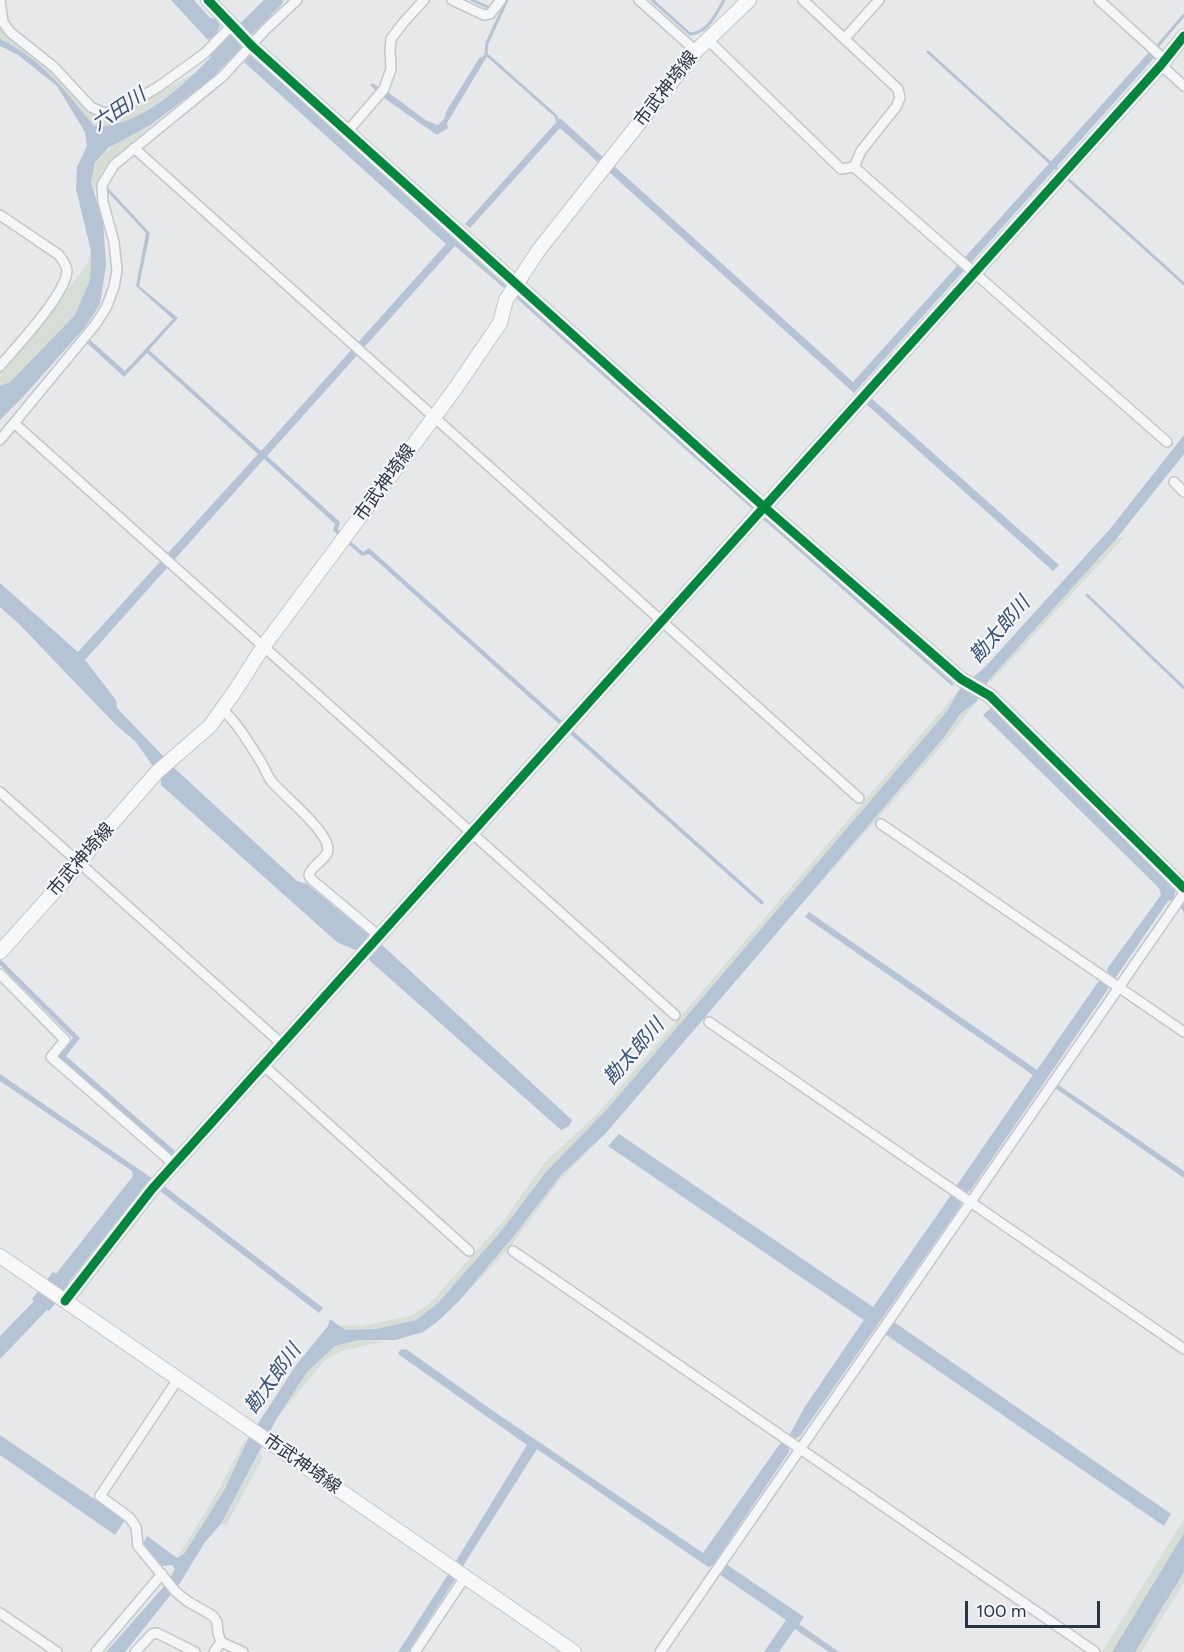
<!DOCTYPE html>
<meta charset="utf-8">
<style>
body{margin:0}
#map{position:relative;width:1184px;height:1652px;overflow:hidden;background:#e6e8ea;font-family:Figtree,sans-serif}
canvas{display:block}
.scale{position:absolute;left:965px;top:1601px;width:135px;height:27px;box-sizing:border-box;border:3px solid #2b3445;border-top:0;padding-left:8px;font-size:18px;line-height:21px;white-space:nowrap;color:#2b3445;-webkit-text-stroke:4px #f4f6f9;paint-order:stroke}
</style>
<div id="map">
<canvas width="1184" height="1652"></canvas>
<div class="scale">100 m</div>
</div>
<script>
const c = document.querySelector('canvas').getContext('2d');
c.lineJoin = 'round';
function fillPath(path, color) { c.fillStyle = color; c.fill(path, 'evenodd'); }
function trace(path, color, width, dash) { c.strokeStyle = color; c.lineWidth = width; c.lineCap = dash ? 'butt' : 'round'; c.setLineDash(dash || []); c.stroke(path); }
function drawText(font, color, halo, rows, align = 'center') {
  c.font = font + ' Figtree,"Noto Sans JP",sans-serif'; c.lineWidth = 4.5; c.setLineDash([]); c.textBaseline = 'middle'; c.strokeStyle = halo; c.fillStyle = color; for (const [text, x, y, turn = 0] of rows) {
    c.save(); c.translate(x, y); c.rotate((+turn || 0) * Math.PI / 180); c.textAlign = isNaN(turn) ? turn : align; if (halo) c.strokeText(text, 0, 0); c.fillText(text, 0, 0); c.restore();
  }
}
fillPath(new Path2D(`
 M 0,29 L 51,67 L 90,111 L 110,119 L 197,72 C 167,96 135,127 94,126 C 65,90 43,60 0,39 Z
 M 152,124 L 103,169 L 94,192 C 82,155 126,138 152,124 Z
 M 91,251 L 90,280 L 75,315 L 10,382 L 0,386 L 0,372 L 86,266 Z
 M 1124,537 L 991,682 L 989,680 L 1117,538 Z
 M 959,690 L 947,711 L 609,1107 L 545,1173 L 502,1230 L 438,1303 L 416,1320 L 376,1329 L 345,1330 L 337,1325 L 361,1326 L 411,1316 L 429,1304 L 504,1220 L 545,1162 L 599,1112 Z
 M 976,702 L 951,735 L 799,908 L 945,736 L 960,714 Z
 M 606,1133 L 560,1180 L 510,1247 L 459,1301 L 513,1237 L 562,1174 Z
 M 358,1340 L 384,1341 L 342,1351 L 326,1359 L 277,1418 L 307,1372 L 335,1346 Z
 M 248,1439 L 225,1489 L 184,1554 L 177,1558 L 217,1493 L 244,1442 Z
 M 260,1452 L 263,1458 L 226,1525 L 221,1524 Z
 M 1184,1519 L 1184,1533 L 1112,1652 L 1102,1652 Z
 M 1184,1572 L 1184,1583 L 1141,1652 L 1135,1652 Z`), '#d6ded6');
fillPath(new Path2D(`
 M 171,0 L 194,0 L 210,18 L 216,19 L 220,26 L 215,35 L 208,40 Z
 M 231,36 L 242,47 L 211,79 L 152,124 L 108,148 L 95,163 L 91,183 L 103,221 L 106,265 L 100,304 L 86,326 L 23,397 L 0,420 L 0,386 L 10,382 L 75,315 L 90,280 L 91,251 L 76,189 L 77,167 L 87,146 L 85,132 L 57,86 L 18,55 L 0,46 L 0,39 C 43,60 65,90 94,126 C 145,129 199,70 231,36 Z
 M 1149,52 L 1155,57 L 854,393 L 609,172 L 614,166 L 853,382 Z
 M 251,55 L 506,286 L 504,288 L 455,246 L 267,456 L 340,522 L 338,530 L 341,533 L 339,536 L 333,530 L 335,524 L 264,459 L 85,660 L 116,700 L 117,708 L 164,757 L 163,762 L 173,767 L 297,881 L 307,884 L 369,935 L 366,941 L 374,948 L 382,945 L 572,1120 L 569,1126 L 561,1130 L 369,960 L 370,953 L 362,947 L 356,950 L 338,943 L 161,785 L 161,774 L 152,765 L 136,742 L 115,724 L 20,625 L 0,607 L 0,583 L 78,652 L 258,454 L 147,353 L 124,377 L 86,342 L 89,339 L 125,371 L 173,319 L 136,286 L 146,233 L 107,191 L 108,188 L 150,233 L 139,286 L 178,318 L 149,350 L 261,451 L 446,244 L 244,62 Z
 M 480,57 L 486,58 L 447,123 L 448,128 L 437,135 L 384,98 L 370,85 L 372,83 L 389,93 L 427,121 L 438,125 L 444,119 L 447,110 Z
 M 560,118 L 605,159 L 600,164 L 560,128 L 470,228 L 465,224 Z
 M 870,397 L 1059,565 L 1053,571 L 865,403 Z
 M 1184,435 L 1184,454 L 1117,538 L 989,680 L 976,702 L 960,714 L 945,736 L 606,1133 L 562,1174 L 513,1237 L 459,1301 L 437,1322 L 423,1332 L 395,1340 L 358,1340 L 335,1346 L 307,1372 L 277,1418 L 221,1524 L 205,1542 L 180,1583 L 125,1652 L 106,1652 L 167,1583 L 175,1569 L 172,1565 L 162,1566 L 143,1544 L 147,1536 L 177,1558 L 184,1554 L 225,1489 L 248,1439 L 296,1365 L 328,1326 L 330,1319 L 345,1330 L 376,1329 L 416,1320 L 438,1303 L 502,1230 L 545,1173 L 609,1107 L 947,711 L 959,690 L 986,666 L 1110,529 Z
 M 349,540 L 363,552 L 369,548 L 562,721 L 559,724 L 369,554 L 362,556 L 347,543 Z
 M 991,708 L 1176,890 L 1174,896 L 1184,903 L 1184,913 L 1181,907 L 1172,900 L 1168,901 L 970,1191 L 966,1192 L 960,1200 L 961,1205 L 800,1436 C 793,1439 788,1445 789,1452 L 712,1566 L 708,1567 L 537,1449 L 463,1566 L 456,1561 L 527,1445 L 398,1354 L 400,1350 L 406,1349 L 496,1413 L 703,1553 L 779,1445 L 790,1434 L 804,1408 L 864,1320 L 608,1146 L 619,1134 L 873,1307 L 951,1195 L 953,1195 L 957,1185 L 1033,1075 L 805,917 L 809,912 L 1037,1070 L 1098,982 L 1102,981 L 1108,973 L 1107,969 L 1161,895 L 1159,888 L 983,715 Z
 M 572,730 L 764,902 L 762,905 L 569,733 Z
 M 0,959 L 80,1038 L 66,1056 L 175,1151 L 171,1156 L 58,1056 L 73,1038 L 0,965 Z
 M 0,1074 L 153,1179 L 150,1183 L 148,1182 L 68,1283 L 70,1285 L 49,1311 L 47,1310 L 0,1359 L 0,1336 L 34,1301 L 32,1299 L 53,1272 L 56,1274 L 133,1176 L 132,1171 L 0,1081 Z
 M 1057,1084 L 1184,1171 L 1184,1178 L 1055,1088 Z
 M 164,1186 L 323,1308 L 319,1313 L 160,1191 Z
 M 894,1322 L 1171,1514 L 1164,1526 L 885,1334 Z
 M 0,1435 L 125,1520 L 115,1535 L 0,1455 Z
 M 1184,1533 L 1184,1572 L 1135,1652 L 1112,1652 Z
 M 726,1564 L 804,1617 L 799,1624 L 839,1652 L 829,1652 L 795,1629 L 779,1652 L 764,1652 L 786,1620 L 719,1574 Z
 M 449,1573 L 456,1578 L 408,1652 L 398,1652 Z`), '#b4c4d5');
trace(new Path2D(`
 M 472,0 L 490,8
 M 652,0 L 690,34 C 708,33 716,14 724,0
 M 1156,48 L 1184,15
 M 928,52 L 1056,168
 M 486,54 L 556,116 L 558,123
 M 483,60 L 486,54 L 487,43 L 507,0
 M 1068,179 L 1184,284
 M 516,296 L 752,507
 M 765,519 L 952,684
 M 1087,595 L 1184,688`), '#b4c4d5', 3);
trace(new Path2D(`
 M 219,56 L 275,0`), '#b4c4d5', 16);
const street = new Path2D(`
 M 0,0 L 3,22 L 10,32 L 54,67 L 91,107 L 102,112 L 112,114 L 158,87 L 190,64 L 205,53 L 231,26
 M 452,0 L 484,15 L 490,14 L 501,0
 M 639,0 L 696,51
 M 803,0 L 898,89 L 900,98 L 896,107 L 861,151 L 854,167
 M 1099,0 L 1165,60
 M 845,38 L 879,0
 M 707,39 L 841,169 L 854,167
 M 1161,65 L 1184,86
 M 347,132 L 384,89 L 391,69 L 390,50 L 391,39 L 403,23 L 424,0
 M 134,148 L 859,798
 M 854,167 L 1167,442
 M 0,215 L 59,255 C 62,260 67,265 67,271 C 66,294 16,347 0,366
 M 14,423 L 675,1015
 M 0,440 L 95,325 L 106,308 L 114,287 L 117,270 L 114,242 L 103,202 L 102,185 L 114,165 L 223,76 L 266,29 L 297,0
 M 1174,482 L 1184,492
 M 222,709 C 238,724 249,743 261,762 C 265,768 267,776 272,782 C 285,797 327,830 328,849 C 328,859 311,865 309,875 L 311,879 L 378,935
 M 0,792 L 282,1044
 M 881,824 L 1184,1032
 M 0,974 L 65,1040 L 51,1057 L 174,1164
 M 709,1022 L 1184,1349
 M 263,1065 L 469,1251
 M 513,1251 L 1095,1652
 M 178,1379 L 100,1496 L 130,1518 L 136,1527 L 138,1546 L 176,1592 L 187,1601 L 213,1616 L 217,1622 L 218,1633 L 221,1642 L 243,1652
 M 0,1613 L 57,1652
 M 96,1652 L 162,1574
 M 135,1652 L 152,1634 L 157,1633 L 195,1652
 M 214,1652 L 221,1642
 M 415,1652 L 465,1577
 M 660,1652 L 1184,893`);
const secondary = new Path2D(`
 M 208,0 L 252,46 L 763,506 L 961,679 L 990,696 L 1184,888
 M 0,952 L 79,864 L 94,844 L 157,772 L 210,726 L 235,691 L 263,647 L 455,389 L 500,323 L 506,300 L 538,251 L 696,51 L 749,0
 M 0,1256 L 574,1652
 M 65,1301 L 152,1189 L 1161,65 L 1184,36`);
trace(street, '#c4c6c8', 12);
trace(secondary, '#c4c6c8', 16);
trace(street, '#f5f6f7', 9);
trace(secondary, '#f8f8f8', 14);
trace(new Path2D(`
 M 208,0 L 252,46 L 763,506 L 961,679 L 990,696 L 1184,888
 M 65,1301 L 152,1189 L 1161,65 L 1184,36`), '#00873e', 9);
drawText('18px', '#2b3445', '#f4f6f9', [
 ["市武神埼線",666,89,-52],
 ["市武神埼線",385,483,-54],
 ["市武神埼線",81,860,-49],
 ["市武神埼線",302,1464,35]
]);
drawText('italic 20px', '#34527a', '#f4f6f9', [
 ["六田川",119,110,-34],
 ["勘太郎川",1000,630,-49],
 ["勘太郎川",634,1052,-49],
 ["勘太郎川",273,1379,-54]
]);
</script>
